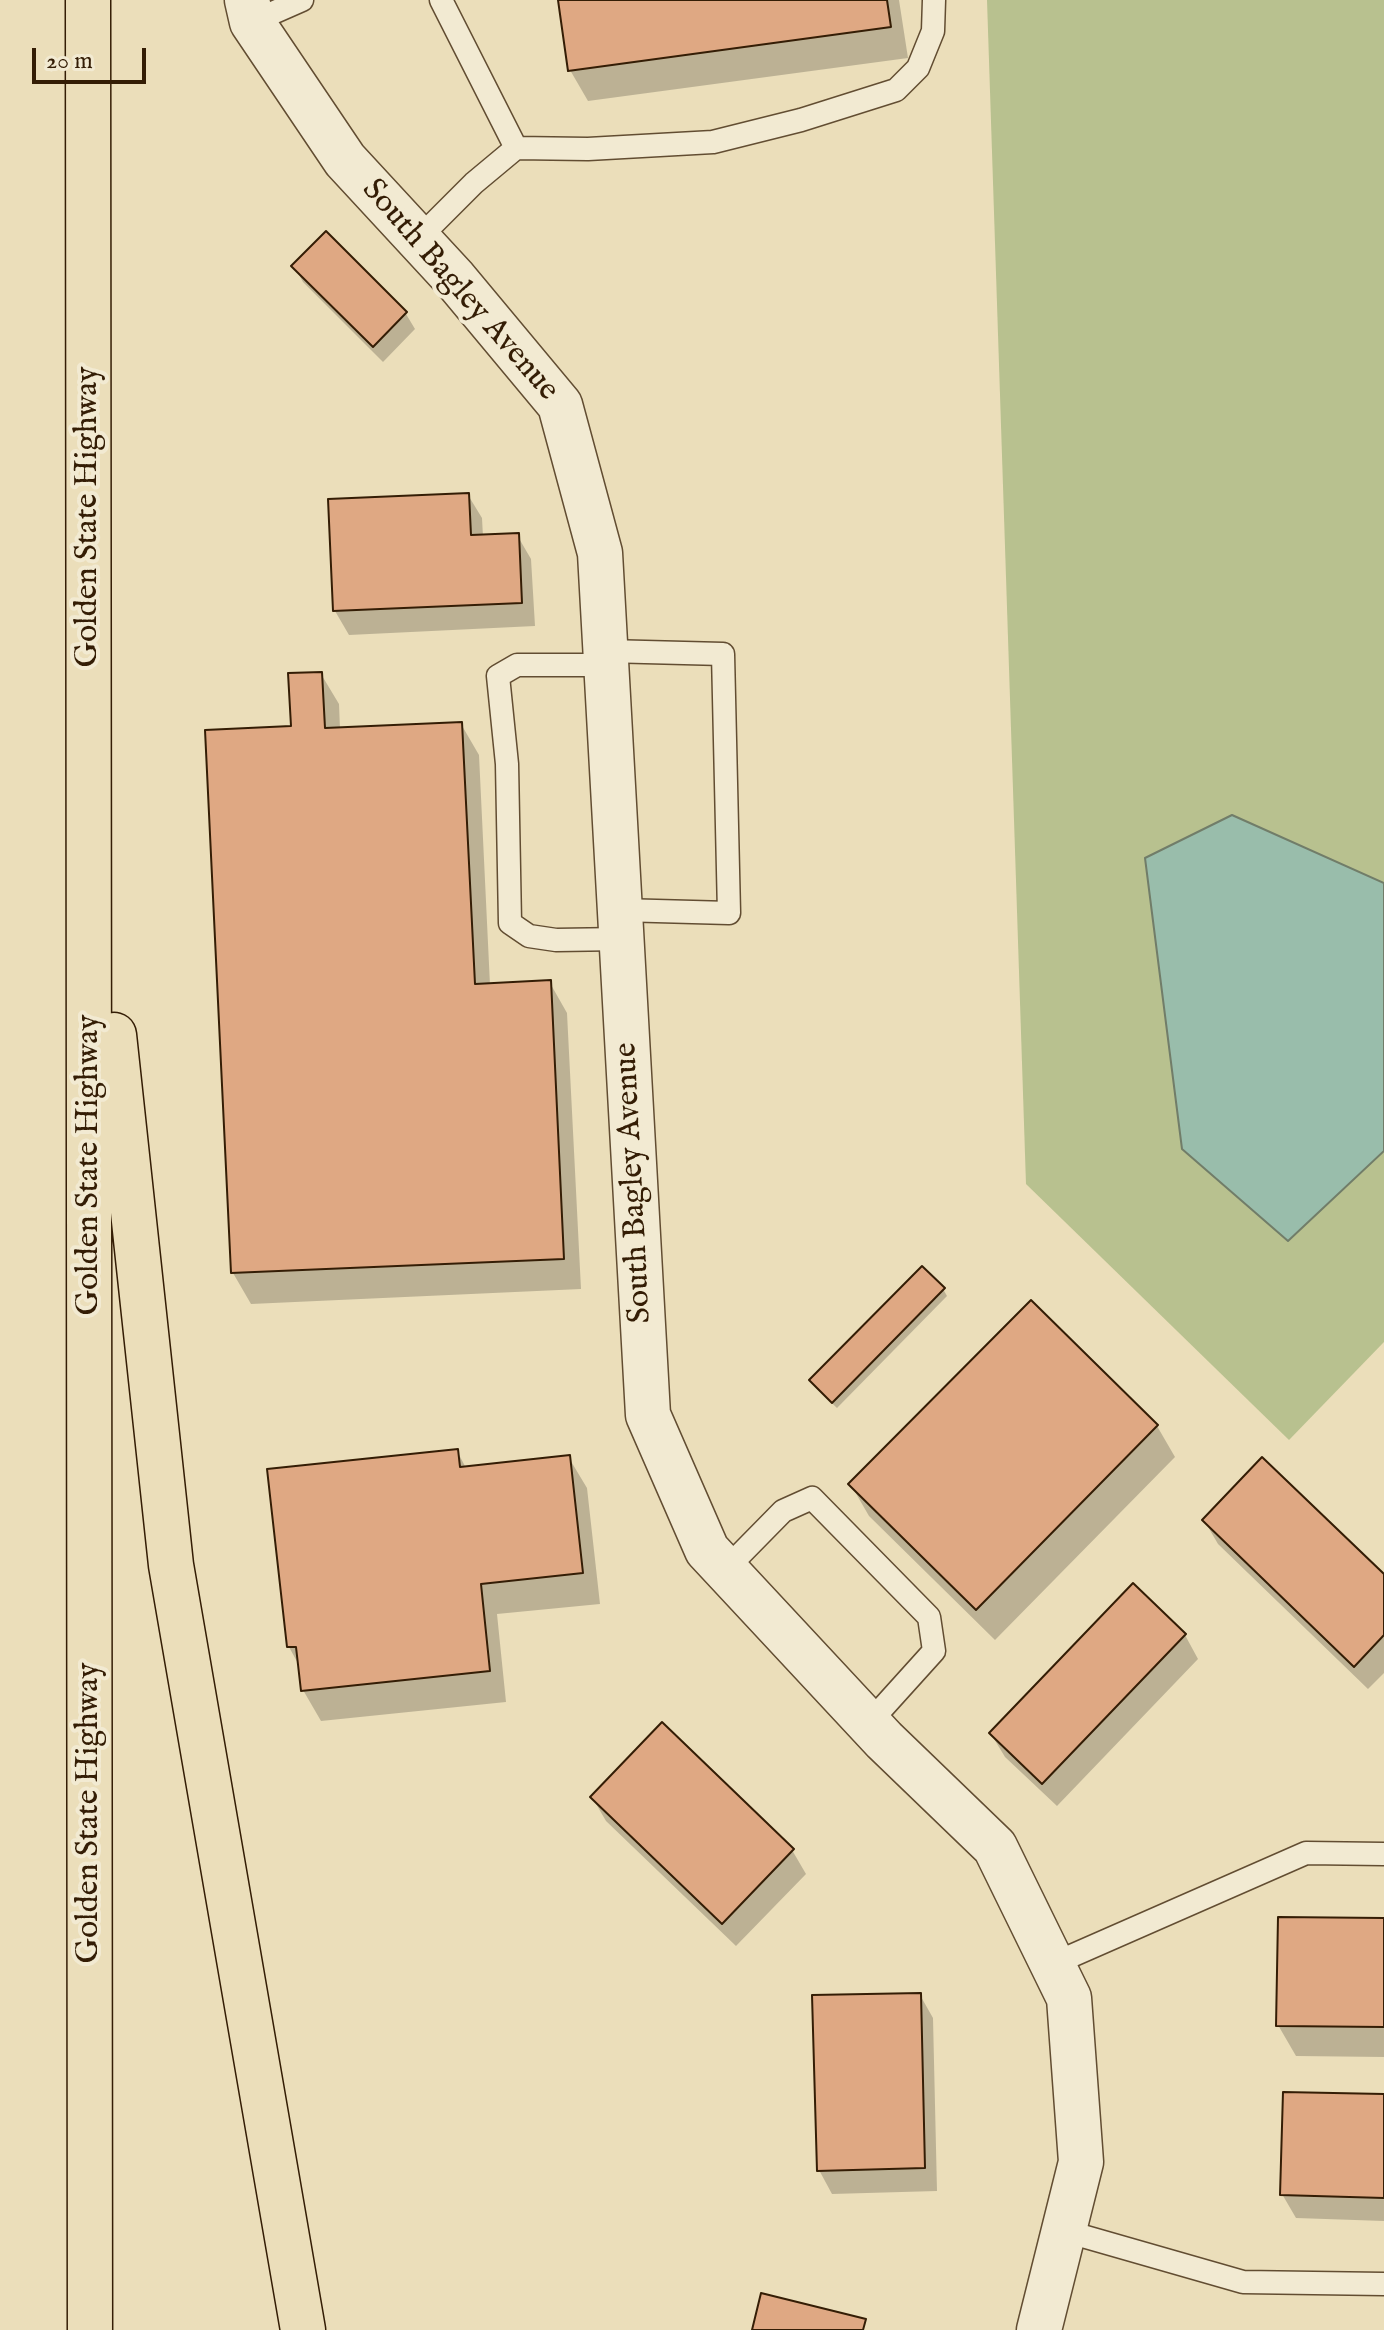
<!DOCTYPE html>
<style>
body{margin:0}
#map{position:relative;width:1384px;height:2330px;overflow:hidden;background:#ebdeba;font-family:"IM FELL English",serif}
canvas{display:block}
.scale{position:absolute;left:32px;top:48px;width:114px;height:36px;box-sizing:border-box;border:4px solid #341d05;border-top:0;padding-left:10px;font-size:24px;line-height:28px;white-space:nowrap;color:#341d05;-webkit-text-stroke:6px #f2ead2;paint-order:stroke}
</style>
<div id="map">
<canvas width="1384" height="2330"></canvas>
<div class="scale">20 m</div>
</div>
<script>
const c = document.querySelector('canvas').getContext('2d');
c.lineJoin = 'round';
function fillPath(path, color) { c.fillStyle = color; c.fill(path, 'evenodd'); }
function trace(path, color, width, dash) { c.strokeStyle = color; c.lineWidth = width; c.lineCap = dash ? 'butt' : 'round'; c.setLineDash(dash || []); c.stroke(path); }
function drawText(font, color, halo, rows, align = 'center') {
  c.font = font + ' "IM FELL English",serif'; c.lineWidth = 8; c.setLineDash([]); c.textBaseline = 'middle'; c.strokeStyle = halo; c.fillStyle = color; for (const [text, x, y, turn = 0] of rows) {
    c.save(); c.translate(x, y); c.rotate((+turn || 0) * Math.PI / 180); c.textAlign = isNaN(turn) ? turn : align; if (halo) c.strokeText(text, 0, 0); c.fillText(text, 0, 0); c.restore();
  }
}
fillPath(new Path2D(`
 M 987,0 L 1384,0 L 1384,1342 L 1289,1440 L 1026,1184 Z`), '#b8c18f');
const water = new Path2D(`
 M 1232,815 L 1384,883 L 1384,1151 L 1288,1241 L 1182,1149 L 1145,858 Z`);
fillPath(water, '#99bdab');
trace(water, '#717d69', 2);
fillPath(new Path2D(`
 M 560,0 L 899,0 L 908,58 L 588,101 L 570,70 Z
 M 326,234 L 406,314 L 415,329 L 383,362 L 303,282 L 294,266 Z
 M 468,495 L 482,518 L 483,537 L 517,535 L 531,559 L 535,626 L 349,635 L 335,611 Z
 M 321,674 L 339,704 L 340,729 L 461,724 L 479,755 L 490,985 L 550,983 L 567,1013 L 581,1289 L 251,1304 L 233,1273 L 293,728 Z
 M 943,1289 L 947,1296 L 837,1408 L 816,1388 L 812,1381 Z
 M 1031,1302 L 1157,1426 L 1175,1457 L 995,1640 L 869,1516 L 851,1485 Z
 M 457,1451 L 466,1468 L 569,1458 L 587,1488 L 600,1604 L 497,1614 L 506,1702 L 321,1721 L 303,1690 L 300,1667 L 289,1647 Z
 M 1204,1520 L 1384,1577 L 1384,1673 L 1368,1689 L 1218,1544 Z
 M 1185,1635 L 1198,1659 L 1057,1806 L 1005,1757 L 991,1734 Z
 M 592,1797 L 792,1850 L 806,1874 L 736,1946 L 606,1821 Z
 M 1384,1920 L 1384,2057 L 1296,2056 L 1278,2025 Z
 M 920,1995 L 933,2018 L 937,2191 L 832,2194 L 819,2170 Z
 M 1384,2096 L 1384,2221 L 1296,2218 L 1282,2194 Z`), '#0003');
const building = new Path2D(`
 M 558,0 L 887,0 L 891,27 L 568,71 Z
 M 326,231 L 407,312 L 373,347 L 291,266 Z
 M 469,493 L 471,535 L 519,533 L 522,603 L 333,611 L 328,499 Z
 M 322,672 L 325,728 L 462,722 L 475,984 L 551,980 L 564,1259 L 231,1273 L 205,730 L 291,726 L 288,673 Z
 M 922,1266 L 945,1288 L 832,1403 L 809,1380 Z
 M 1031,1300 L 1158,1425 L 976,1610 L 848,1484 Z
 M 458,1449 L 460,1467 L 570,1455 L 583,1573 L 481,1584 L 490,1671 L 301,1691 L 296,1647 L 287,1647 L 267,1469 Z
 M 1262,1457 L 1384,1574 L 1384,1635 L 1354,1667 L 1202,1520 Z
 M 1133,1583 L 1186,1634 L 1042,1784 L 989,1733 Z
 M 662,1722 L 794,1849 L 722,1924 L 590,1797 Z
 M 1278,1917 L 1384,1918 L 1384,2027 L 1276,2026 Z
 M 921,1993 L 925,2168 L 817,2171 L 812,1995 Z
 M 1283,2092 L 1384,2094 L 1384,2198 L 1280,2195 Z
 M 761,2293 L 866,2319 L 863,2330 L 752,2330 Z`);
fillPath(building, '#dfa883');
trace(building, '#341d05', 2);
const service = new Path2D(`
 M 441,0 L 516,148
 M 252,22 L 302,0
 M 418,239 L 474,183 L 516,148 L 588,149 L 713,142 L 801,120 L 896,90 L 918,68 L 933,31 L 934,0
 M 606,651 L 723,654 L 729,913 L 620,910
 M 606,665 L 517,665 L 498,676 L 507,764 L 510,923 L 529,936 L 556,940 L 622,939
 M 725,1570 L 783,1511 L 812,1498 L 929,1617 L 934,1651 L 869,1723
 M 1053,1964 L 1306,1853 L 1384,1854
 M 1065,2231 L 1243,2282 L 1384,2284`);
const minor = new Path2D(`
 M 247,0 L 252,22 L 345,160 L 455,279 L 560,405 L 600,553 L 648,1415 L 707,1550 L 884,1740 L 995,1847 L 1069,1998 L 1081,2162 L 1039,2330`);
const motorway = new Path2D(`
 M 88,0 L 90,2330
 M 114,1035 L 171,1565 L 303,2330`);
trace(service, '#624d32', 25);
trace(minor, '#624d32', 47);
trace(motorway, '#341d05', 47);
trace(service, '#f2ead2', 22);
trace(minor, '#f2ead2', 44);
trace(motorway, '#ebdeba', 44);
drawText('32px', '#341d05', '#f2ead2', [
 ["South Bagley Avenue",459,291,49],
 ["Golden State Highway",89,517,-90],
 ["Golden State Highway",90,1165,-90],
 ["South Bagley Avenue",635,1183,-93],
 ["Golden State Highway",90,1813,-90]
]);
</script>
